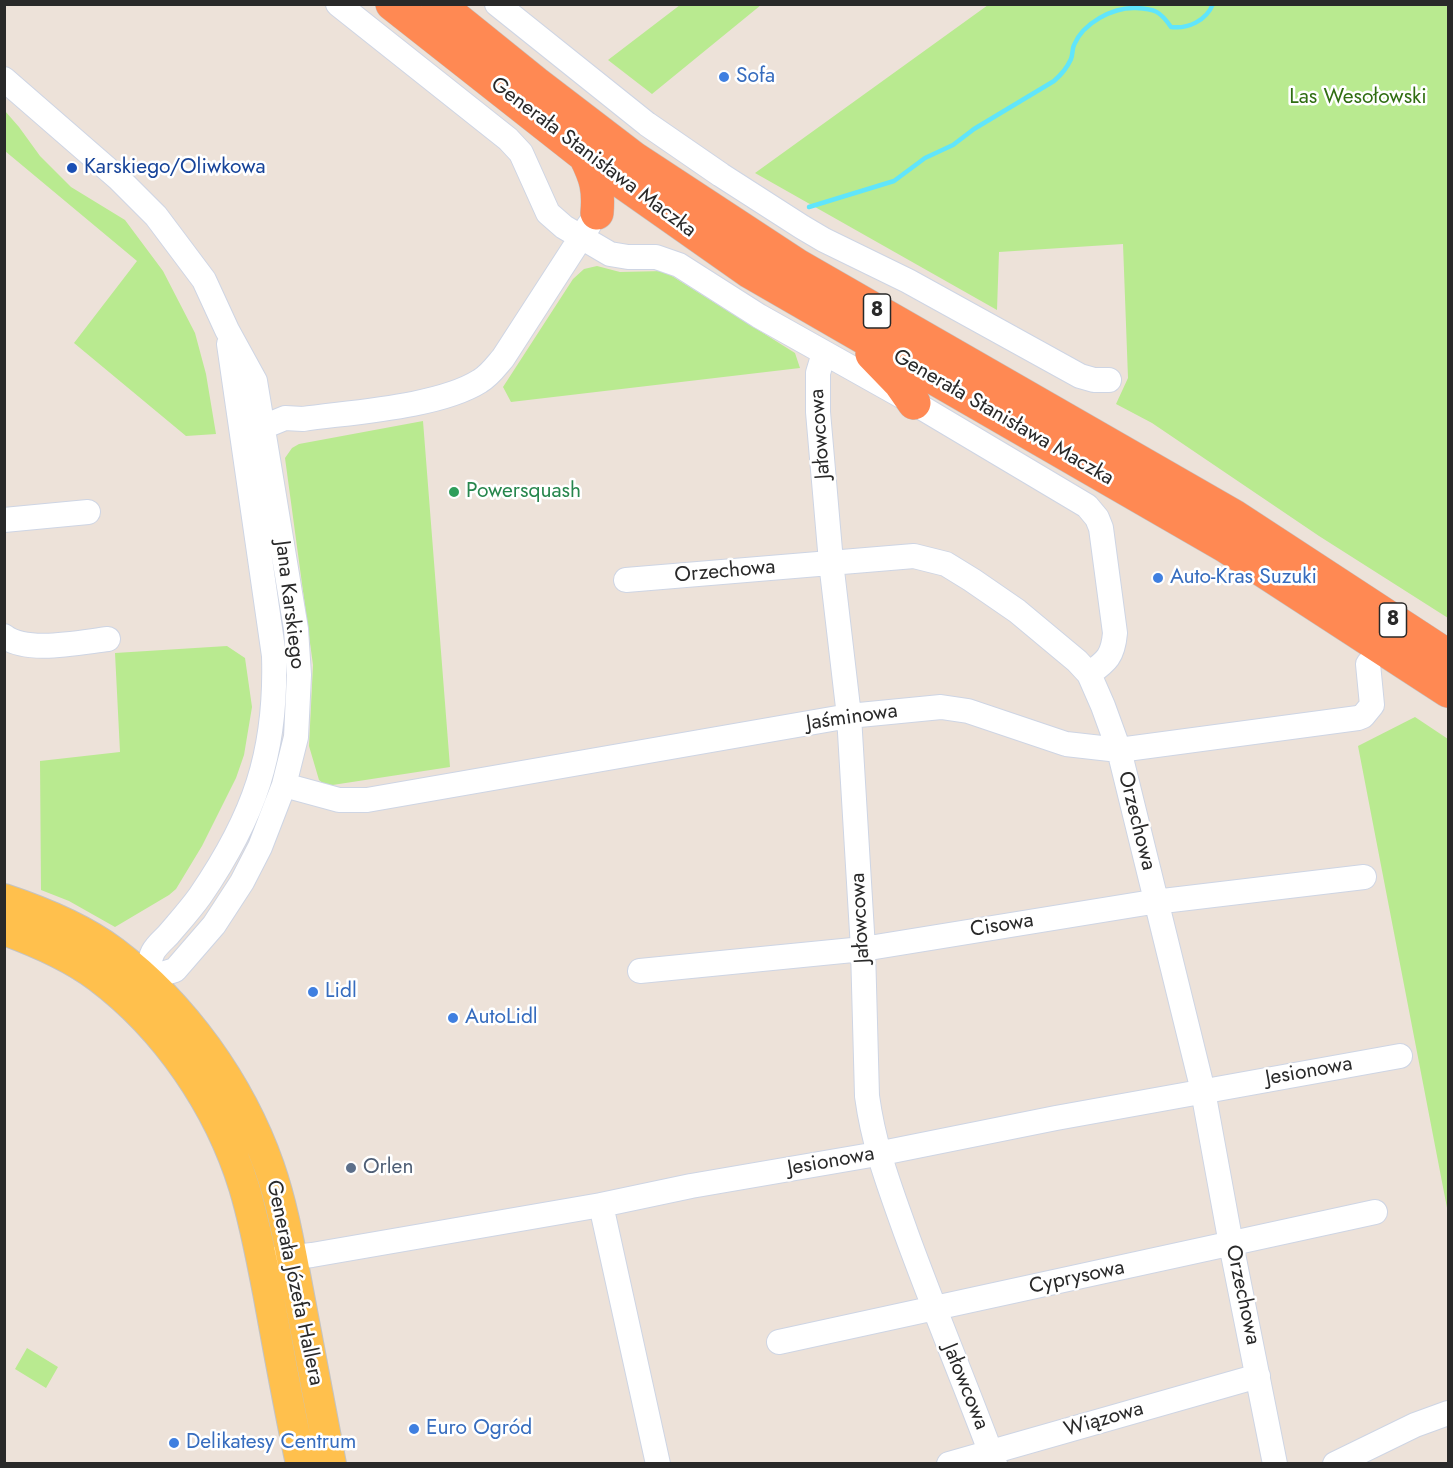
<!DOCTYPE html>
<meta charset="utf-8">
<style>
body{margin:0}
#map{position:relative;width:1453px;height:1468px;overflow:hidden;background:#ede2d9;font-family:Jost,sans-serif}
canvas{display:block}
.frame{position:absolute;inset:0;border:6px solid #292929;pointer-events:none}
</style>
<div id="map">
<canvas width="1453" height="1468"></canvas>
<div class="frame"></div>
</div>
<script>
const c = document.querySelector('canvas').getContext('2d');
c.lineJoin = 'round';
function fillPath(path, color) { c.fillStyle = color; c.fill(path, 'evenodd'); }
function trace(path, color, width, dash) { c.strokeStyle = color; c.lineWidth = width; c.lineCap = dash ? 'butt' : 'round'; c.setLineDash(dash || []); c.stroke(path); }
function drawText(font, color, halo, rows, align = 'center') {
  c.font = font + ' Jost,sans-serif'; c.lineWidth = 5; c.setLineDash([]); c.textBaseline = 'middle'; c.strokeStyle = halo; c.fillStyle = color; for (const [text, x, y, turn = 0] of rows) {
    c.save(); c.translate(x, y); c.rotate((+turn || 0) * Math.PI / 180); c.textAlign = isNaN(turn) ? turn : align; if (halo) c.strokeText(text, 0, 0); c.fillText(text, 0, 0); c.restore();
  }
}
fillPath(new Path2D(`
 M 680,5 L 761,5 L 652,94 L 608,60 Z
 M 988,5 L 1448,5 L 1448,618 L 1319,536 L 1152,423 L 1116,404 L 1128,378 L 1123,244 L 999,252 L 997,310 L 755,173 Z
 M 5,111 L 19,127 L 40,156 L 71,187 L 125,220 L 163,271 L 195,333 L 206,374 L 216,434 L 186,436 L 74,343 L 137,261 L 5,151 Z
 M 597,266 L 620,272 L 664,271 L 795,353 L 800,368 L 511,402 L 503,387 L 573,279 L 584,269 Z
 M 423,421 L 450,767 L 326,786 L 319,780 L 309,746 L 313,665 L 285,458 L 292,448 L 299,444 Z
 M 227,646 L 245,658 L 252,707 L 244,755 L 236,778 L 202,846 L 176,889 L 169,895 L 115,927 L 69,901 L 41,890 L 40,761 L 120,752 L 115,653 Z
 M 1415,717 L 1448,739 L 1448,1213 L 1358,746 Z
 M 27,1348 L 58,1367 L 46,1388 L 15,1369 Z`), '#b9ea90');
trace(new Path2D(`
 M 809,207 L 894,181 L 925,158 L 953,145 L 974,129 L 1054,81 C 1061,75 1067,68 1071,59 C 1073,54 1072,49 1074,45 C 1083,23 1113,7 1136,8 C 1155,9 1160,11 1171,27 C 1188,29 1206,21 1213,4`), '#60e5fb', 4.5);
const minor = new Path2D(`
 M 338,4 L 508,139 L 521,153 L 548,213 L 564,227 L 610,254 L 628,257 L 656,257 L 679,265 L 759,316 L 914,403 L 1087,506 L 1097,518 L 1101,528 L 1115,633 C 1113,656 1107,661 1089,674
 M 497,4 L 647,124 L 721,175 L 802,227 L 824,240 L 908,281 L 1080,376 L 1094,380 L 1109,380
 M 4,79 L 119,179 L 156,216 L 204,280 L 227,330 L 255,381 L 296,629 L 299,675 L 296,737 L 284,785 L 260,847 L 242,882 L 214,925 L 175,970 L 146,979 L 135,990
 M 824,353 L 818,373 L 818,412 L 831,562 L 849,716 L 863,949 L 867,1096 C 874,1147 889,1185 906,1233 C 934,1310 966,1386 995,1464
 M 263,427 L 285,418 L 303,419 C 352,412 439,407 480,381 C 490,375 496,366 503,358 L 589,225
 M 4,520 L 88,512
 M 626,580 L 914,556 L 946,564 L 972,580 L 1017,611 L 1077,661 L 1089,674 L 1103,706 L 1119,750 L 1203,1091 L 1231,1244 L 1275,1464
 M 4,636 C 26,654 81,642 108,639
 M 284,785 L 339,800 L 367,800 L 849,716 L 941,707 L 968,711 L 1066,744 L 1119,750 L 1358,718 L 1363,716 L 1372,705 L 1368,664
 M 640,971 L 863,949 L 1146,903 L 1364,877
 M 146,979 C 148,970 149,960 153,952 C 156,946 163,940 168,935 C 179,922 190,910 200,896 C 254,817 277,753 274,656 L 229,344
 M 601,1205 L 658,1464
 M 276,1259 L 312,1255 L 601,1205 L 691,1186 L 877,1154 L 1056,1118 L 1400,1056
 M 779,1342 L 1375,1212
 M 949,1464 L 1258,1376
 M 1335,1464 L 1415,1425 L 1448,1413`);
const major = new Path2D(`
 M 4,899 C 43,912 82,928 114,952 C 184,1005 240,1084 269,1166 C 283,1206 290,1248 298,1290 C 309,1348 320,1406 331,1464
 M 4,930 C 37,942 70,956 98,977 C 166,1028 219,1106 244,1187 C 255,1223 262,1261 269,1298 C 279,1353 289,1409 301,1464`);
const highway = new Path2D(`
 M 392,4 L 585,156 L 750,272 L 1225,546 L 1448,691
 M 438,4 L 536,83 L 634,158 L 797,265 L 1234,516 L 1448,656
 M 585,156 C 596,178 599,189 597,213
 M 872,354 L 900,383 L 914,403`);
trace(minor, '#ced5e4', 26);
trace(major, '#c3c3c3', 32);
trace(highway, '#c3c3c3', 34);
trace(minor, '#fff', 24);
trace(major, '#ffc04d', 30);
trace(highway, '#ff8953', 33);
for (const [x, y, r, color] of [
 [724,77,6,"#3f7fe0"],
 [72,168,6,"#1a4fb4"],
 [454,492,6,"#2e9e5b"],
 [1158,578,6,"#3f7fe0"],
 [313,992,6,"#3f7fe0"],
 [453,1018,6,"#3f7fe0"],
 [351,1168,6,"#5c6f8a"],
 [414,1429,6,"#3f7fe0"],
 [174,1443,6,"#3f7fe0"]
]) { const dot = new Path2D(); dot.arc(x, y, r, 0, 2 * Math.PI); c.fillStyle = color; c.fill(dot); trace(dot, '#fff', 2); }
for (const [x, y, w] of [
 [877,311,27],
 [1393,620,27]
]) { const box = new Path2D(); box.roundRect(x - w / 2, y - 17, w, 34, 4.5); c.fillStyle = '#fff'; c.fill(box); trace(box, '#292929', 1.5); }
drawText('bold 20px', '#292929', null, [
 ["8",877,311],
 ["8",1393,620]
]);
drawText('21px', '#366cbe', '#fff', [
 ["Sofa",736,77],
 ["Auto-Kras Suzuki",1170,578],
 ["Lidl",325,992],
 ["AutoLidl",465,1018],
 ["Euro Ogród",426,1429],
 ["Delikatesy Centrum",186,1443]
], 'left');
drawText('21px', '#306e12', '#fff', [
 ["Las Wesołowski",1358,98]
]);
drawText('21px', '#292929', '#fff', [
 ["Generała Stanisława Maczka",593,158,37],
 ["Generała Stanisława Maczka",1003,418,30],
 ["Jałowcowa",821,434,-94],
 ["Orzechowa",725,572,-5],
 ["Jana Karskiego",289,605,83],
 ["Jaśminowa",852,718,-8],
 ["Orzechowa",1136,821,76],
 ["Jałowcowa",861,918,-93],
 ["Cisowa",1002,926,-9],
 ["Jesionowa",1309,1072,-10],
 ["Jesionowa",831,1162,-10],
 ["Cyprysowa",1077,1278,-12],
 ["Generała Józefa Hallera",294,1283,78],
 ["Orzechowa",1242,1295,78],
 ["Jałowcowa",965,1387,68],
 ["Wiązowa",1104,1420,-16]
]);
drawText('21px', '#164399', '#fff', [
 ["Karskiego/Oliwkowa",84,168]
], 'left');
drawText('21px', '#27864d', '#fff', [
 ["Powersquash",466,492]
], 'left');
drawText('21px', '#4e5e75', '#fff', [
 ["Orlen",363,1168]
], 'left');
</script>
